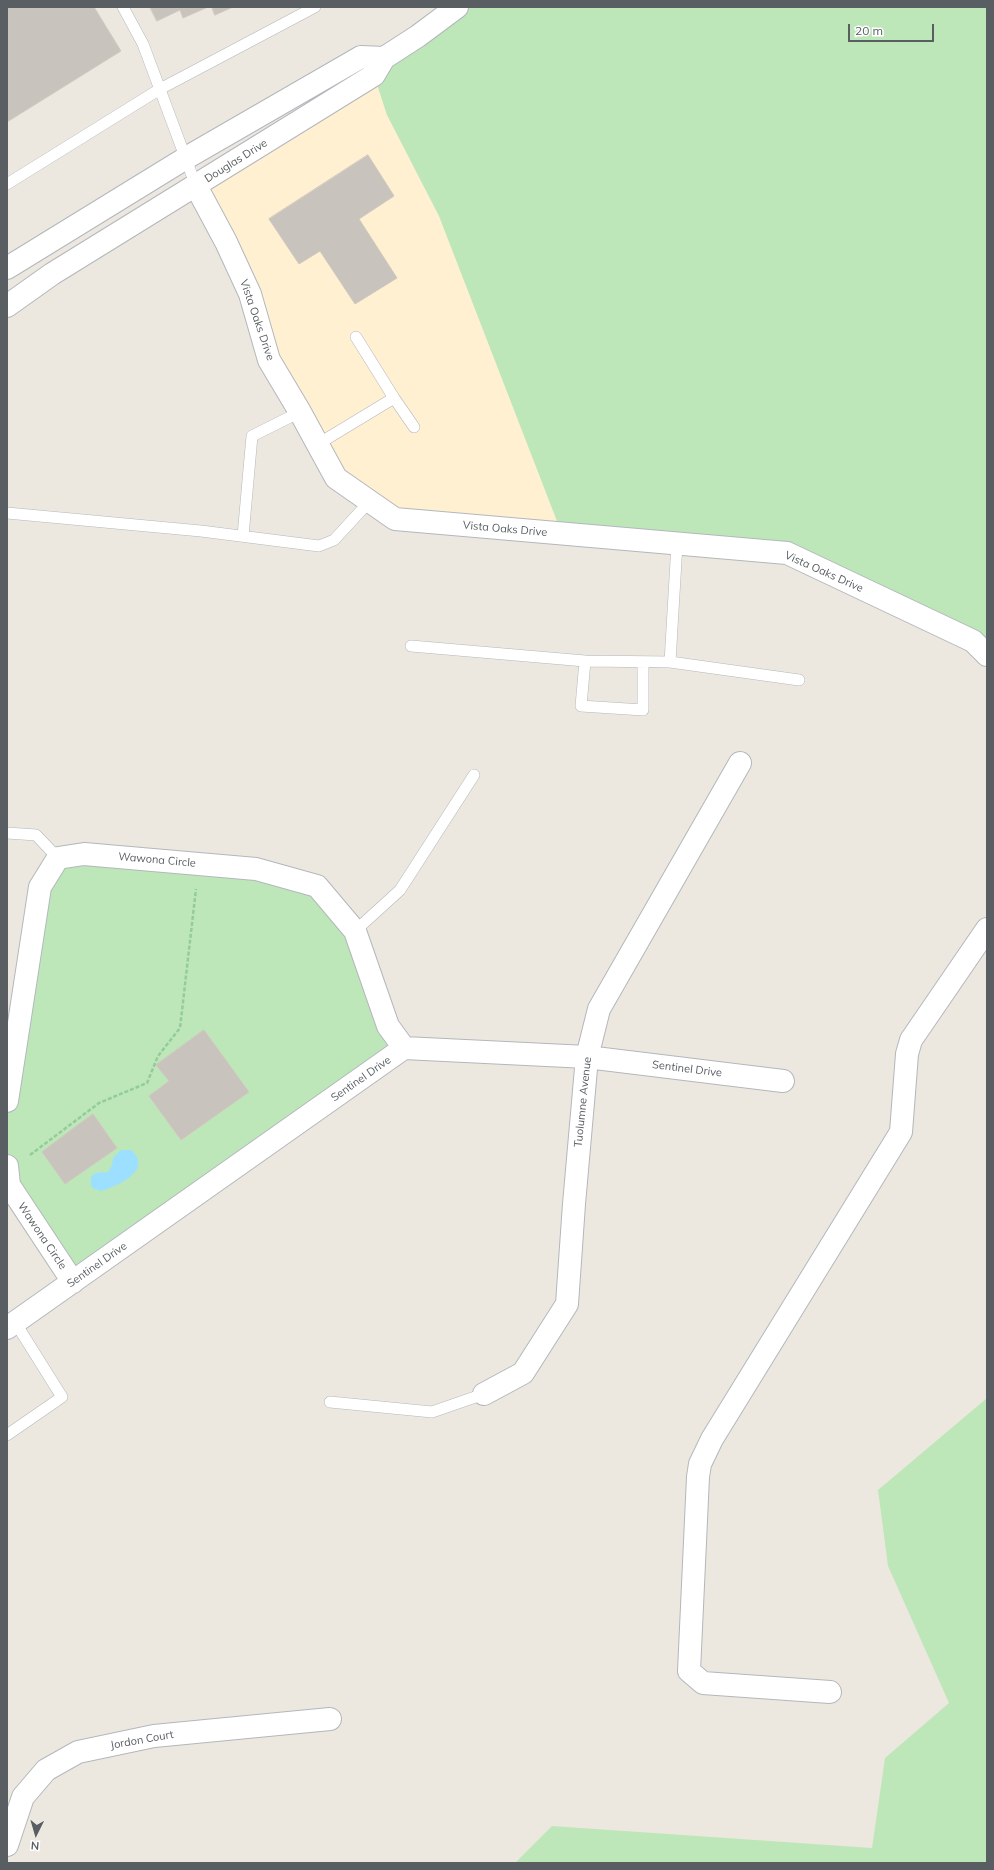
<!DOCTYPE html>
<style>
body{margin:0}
#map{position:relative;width:994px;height:1870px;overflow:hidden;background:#ede8df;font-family:Mulish,sans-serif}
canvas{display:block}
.frame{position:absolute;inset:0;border:8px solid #585e62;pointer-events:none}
.north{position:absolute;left:16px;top:1814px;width:40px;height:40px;-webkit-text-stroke:3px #fff;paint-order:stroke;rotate:185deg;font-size:11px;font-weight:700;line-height:16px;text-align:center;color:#585e62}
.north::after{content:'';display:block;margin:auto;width:14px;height:18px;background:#585e62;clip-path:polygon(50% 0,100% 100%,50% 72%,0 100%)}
.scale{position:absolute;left:848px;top:24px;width:86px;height:18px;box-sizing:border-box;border:2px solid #585e62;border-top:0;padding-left:5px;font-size:12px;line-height:14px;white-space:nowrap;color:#585e62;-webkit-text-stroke:3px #fff;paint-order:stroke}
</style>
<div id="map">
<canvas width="994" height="1870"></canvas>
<div class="frame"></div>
<div class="north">N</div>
<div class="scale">20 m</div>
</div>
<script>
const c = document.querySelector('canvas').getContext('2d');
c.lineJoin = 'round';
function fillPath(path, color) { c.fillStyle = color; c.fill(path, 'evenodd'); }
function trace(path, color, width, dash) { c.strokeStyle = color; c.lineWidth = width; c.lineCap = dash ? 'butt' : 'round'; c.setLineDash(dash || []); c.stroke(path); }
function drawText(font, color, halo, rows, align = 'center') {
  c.font = font + ' Mulish,sans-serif'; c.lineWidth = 3; c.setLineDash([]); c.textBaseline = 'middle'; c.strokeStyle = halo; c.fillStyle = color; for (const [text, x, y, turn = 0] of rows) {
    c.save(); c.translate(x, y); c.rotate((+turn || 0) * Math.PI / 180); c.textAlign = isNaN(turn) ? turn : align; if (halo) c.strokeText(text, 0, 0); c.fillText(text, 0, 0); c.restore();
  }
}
fillPath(new Path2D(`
 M 374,75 L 387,115 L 439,216 L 562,534 L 395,519 L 336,478 L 196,186 Z`), '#fff0d2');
fillPath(new Path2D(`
 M 457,7 L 987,7 L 987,655 L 787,554 L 562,534 L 439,216 L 387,115 L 374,75 Z
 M 58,858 L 317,886 L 355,931 L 404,1048 L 73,1282 L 7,1166 L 7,1101 L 40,887 Z
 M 987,1398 L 987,1863 L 515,1863 L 552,1826 L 872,1848 L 885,1758 L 949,1703 L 888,1566 L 878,1490 Z`), '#bee7b9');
fillPath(new Path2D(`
 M 121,1150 L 131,1150 C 154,1170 118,1186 101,1191 L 92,1188 C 87,1171 97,1173 108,1172 L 112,1165 L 113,1158 Z`), '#9ddfff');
const building = new Path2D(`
 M 7,7 L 94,7 L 121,51 L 7,122 Z
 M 150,7 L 208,7 L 183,18 L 180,10 L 157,21 Z
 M 212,7 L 233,7 L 215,15 Z
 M 368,155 L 394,196 L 359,219 L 397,278 L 355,304 L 320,251 L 299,264 L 269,219 Z
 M 204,1030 L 249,1092 L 181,1140 L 149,1096 L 169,1081 L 156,1065 Z
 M 93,1114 L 117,1148 L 65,1184 L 42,1152 Z`);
fillPath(building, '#c8c3bd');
trace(building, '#d2c9be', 1);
const lane = new Path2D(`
 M 123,7 L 143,44 L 196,186
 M 7,184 L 160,89 L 315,7
 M 394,398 L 414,427
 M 318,444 L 394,398 L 356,337
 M 7,513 L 201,531 L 319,546 L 334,540 L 369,502
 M 243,536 L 252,436 L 300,412
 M 411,646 L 585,661 L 670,662 L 799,680
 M 585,661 L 581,706 L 643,710 L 643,662
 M 670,662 L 677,544
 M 7,833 L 36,835 L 58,858
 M 355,931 L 400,890 L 474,775
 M 330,1402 L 432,1412 L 484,1394
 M 7,1435 L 62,1397 L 15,1322`);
const street = new Path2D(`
 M 196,186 L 226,242 L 250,294 L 269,360 L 300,412 L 336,478 L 395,519 L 787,553 L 973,641 L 987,655
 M 7,268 L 186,158 L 361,57 L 384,58
 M 7,306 L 52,274 L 374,75 L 384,58 L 418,36 L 457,7
 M 7,1101 L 40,887 L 58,858 L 84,854 L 256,869 L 317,886 L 355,931 L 388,1026 L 404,1048
 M 7,1166 L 9,1185 L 73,1282
 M 7,1328 L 404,1048 L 587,1057 L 783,1081
 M 484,1394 L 523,1373 L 567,1304 L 574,1204 L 587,1057 L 599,1009 L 740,763
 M 830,1692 L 703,1683 L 689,1671 L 698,1477 L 700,1464 L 712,1439 L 901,1132 L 907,1054 L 911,1040 L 987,929
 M 7,1845 L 23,1797 L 46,1770 L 78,1752 L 154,1736 L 330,1719`);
trace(lane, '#b3b7bc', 12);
trace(street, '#b3b7bc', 24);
trace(new Path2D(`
 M 30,1155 L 99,1103 L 147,1083 L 158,1056 L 180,1028 L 196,889`), '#94cb9d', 2.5, [4, 2]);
trace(lane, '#fff', 11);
trace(street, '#fff', 22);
drawText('11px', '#585e62', '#fff', [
 ["Douglas Drive",236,161,-32],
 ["Vista Oaks Drive",257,320,71],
 ["Vista Oaks Drive",505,529,5],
 ["Vista Oaks Drive",824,572,24],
 ["Wawona Circle",157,860,5],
 ["Sentinel Drive",687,1069,7],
 ["Sentinel Drive",361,1079,-35],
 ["Tuolumne Avenue",583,1102,-84],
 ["Wawona Circle",42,1236,56],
 ["Sentinel Drive",97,1265,-35],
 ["Jordon Court",142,1740,-10]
]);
</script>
